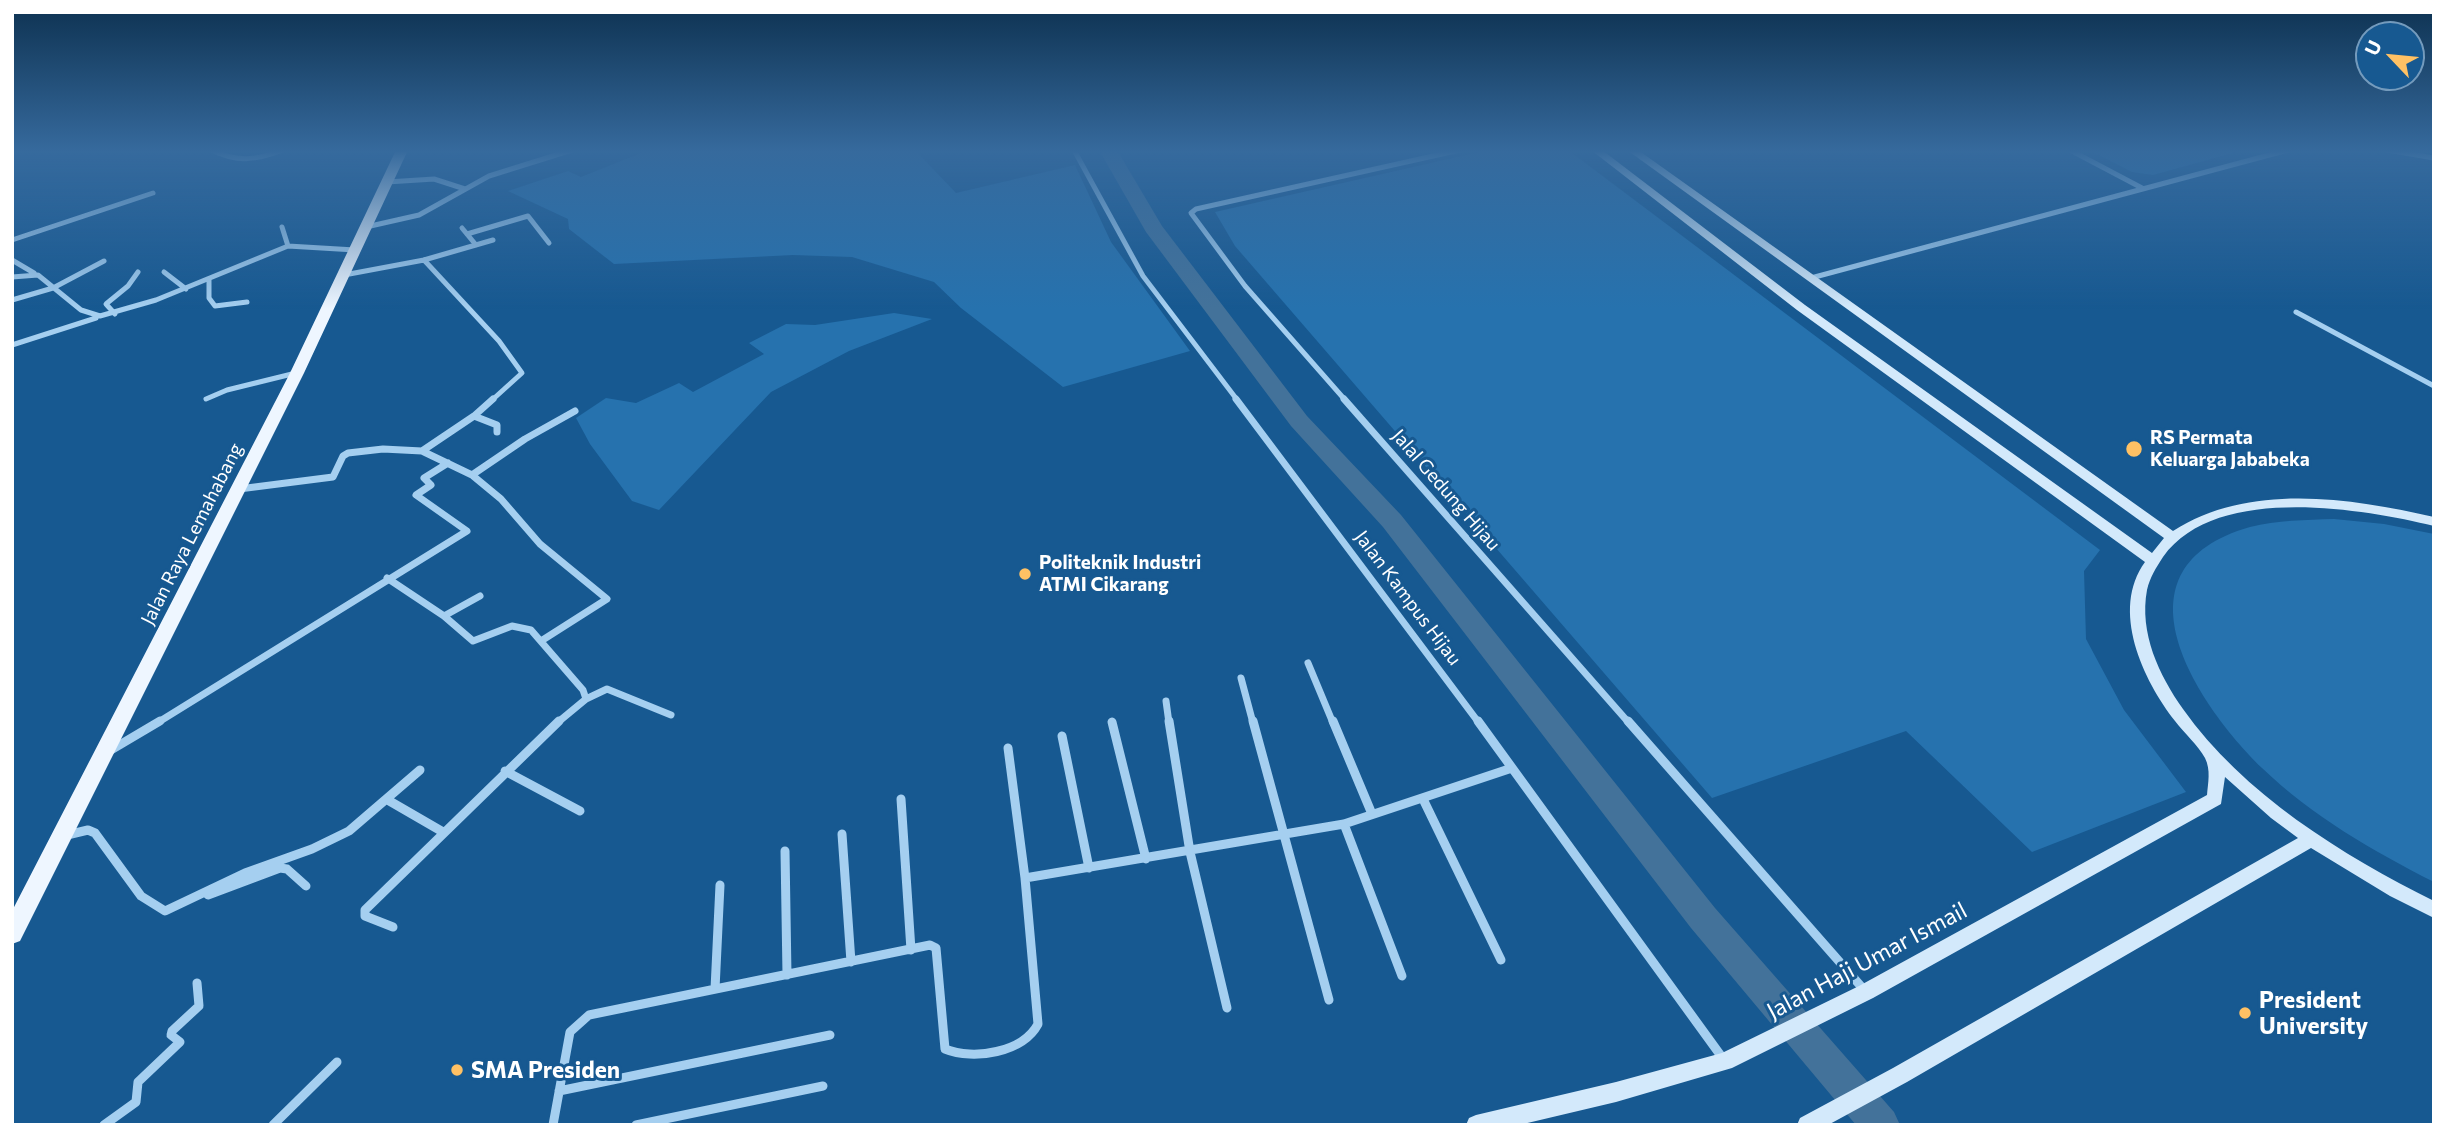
<!DOCTYPE html>
<style>
body{margin:0}
#map{position:relative;width:2446px;height:1137px;overflow:hidden;background:#175991;font-family:Commissioner,sans-serif}
canvas{display:block}
.frame{position:absolute;inset:0;border:14px solid #fff;pointer-events:none}
.north{position:absolute;left:2355px;top:21px;width:70px;height:70px;box-sizing:border-box;background:#175991;border:2px solid #749bbd;border-radius:50%;rotate:296deg;font-size:19px;font-weight:700;line-height:28px;text-align:center;color:#fff}
.north::after{content:'';display:block;margin:auto;width:24px;height:32px;background:#ffc164;clip-path:polygon(50% 0,100% 100%,50% 72%,0 100%)}
</style>
<div id="map">
<canvas width="2446" height="1137"></canvas>
<div class="frame"></div>
<div class="north">U</div>
</div>
<script>
const c = document.querySelector('canvas').getContext('2d');
c.lineJoin = 'round';
function fillPath(path, color) { c.fillStyle = color; c.fill(path, 'evenodd'); }
function trace(path, color, width, dash) { c.strokeStyle = color; c.lineWidth = width; c.lineCap = dash ? 'butt' : 'round'; c.setLineDash(dash || []); c.stroke(path); }
function drawText(font, color, halo, rows, align = 'center') {
  c.font = font + ' Commissioner,sans-serif'; c.lineWidth = 6; c.setLineDash([]); c.textBaseline = 'middle'; c.strokeStyle = halo; c.fillStyle = color; for (const [text, x, y, turn = 0] of rows) {
    c.save(); c.translate(x, y); c.rotate((+turn || 0) * Math.PI / 180); c.textAlign = isNaN(turn) ? turn : align; if (halo) c.strokeText(text, 0, 0); c.fillText(text, 0, 0); c.restore();
  }
}
fillPath(new Path2D(`
 M 638,150 L 915,150 L 956,193 L 1075,165 L 1111,242 L 1190,351 L 1063,387 L 961,308 L 934,282 L 852,257 L 793,255 L 614,264 L 569,229 L 568,219 L 508,191 L 568,171 L 581,177 L 641,153 Z
 M 1488,150 L 1568,150 L 2100,550 L 2084,571 L 2086,639 L 2124,710 L 2186,792 L 2032,852 L 1906,731 L 1712,798 L 1235,246 L 1215,212 Z
 M 2089,150 L 2244,150 L 2153,175 L 2132,172 Z
 M 894,313 L 932,319 L 849,351 L 771,392 L 659,510 L 632,501 L 590,444 L 576,418 L 606,398 L 636,403 L 679,383 L 693,392 L 764,354 L 749,343 L 786,324 L 815,325 Z
 M 2334,519 L 2384,524 L 2434,534 L 2434,882 C 2373,851 2312,816 2262,768 C 2195,702 2107,568 2250,527 C 2277,520 2306,520 2334,519 Z`), '#2672ae');
fillPath(new Path2D(`
 M 1099,150 L 1117,150 L 1162,226 L 1307,416 L 1401,515 L 1715,908 L 1894,1112 L 1900,1125 L 1856,1125 L 1691,928 L 1383,527 L 1291,426 L 1146,232 Z`), '#43729a');
trace(new Path2D(`
 M 212,150 C 237,163 257,160 283,150
 M 1074,150 L 1143,276 L 1238,401
 M 2070,150 L 2142,188
 M 2387,150 L 2434,158
 M 387,182 L 434,179 L 465,189
 M 282,227 L 288,246
 M 366,227 L 419,215 L 489,176 L 572,150
 M 462,228 L 476,245
 M 467,234 L 528,216 L 549,243
 M 12,240 L 153,193
 M 12,260 L 34,273
 M 424,260 L 499,341 L 522,373 L 491,401
 M 164,272 L 186,289
 M 344,275 L 424,260 L 493,240
 M 12,277 L 38,275 L 81,310 L 100,316 L 156,300 L 288,246 L 355,250
 M 1811,278 L 2288,150
 M 209,280 L 209,298 L 215,306 L 247,302
 M 12,300 L 53,288 L 104,261
 M 2296,312 L 2434,386
 M 115,314 L 106,304 L 128,286 L 138,272
 M 12,345 L 96,318
 M 206,399 L 227,390 L 296,373
 M 1346,401 L 1245,286 L 1191,213 L 1196,209 L 1460,150`), '#a5cff0', 5);
trace(new Path2D(`
 M 493,399 L 474,416 L 422,451 L 472,475 L 501,499 L 540,544 L 607,599 L 541,641
 M 1236,399 L 1479,723
 M 1344,399 L 1629,723
 M 474,416 L 497,425 L 497,432
 M 472,475 L 525,439 L 575,411
 M 239,489 L 333,477 L 343,456 L 348,453 L 383,449 L 422,451
 M 387,578 L 444,616 L 473,641 L 512,626 L 531,630 L 583,690 L 586,699
 M 444,616 L 480,596
 M 1308,663 L 1333,723
 M 1241,678 L 1253,723
 M 1166,701 L 1169,723
 M 157,723 L 467,531 L 416,495 L 431,485 L 424,478 L 448,463
 M 557,723 L 586,699 L 607,689 L 671,715`), '#a5cff0', 7);
trace(new Path2D(`
 M 1169,721 L 1190,852 L 1227,1008
 M 1253,721 L 1329,1000
 M 1333,721 L 1372,814
 M 1478,721 L 1724,1060
 M 1628,721 L 1866,992
 M 1112,722 L 1146,859
 M 1062,736 L 1089,868
 M 111,750 L 160,721
 M 505,771 L 580,811
 M 386,799 L 443,832
 M 901,799 L 911,950
 M 1423,799 L 1501,960
 M 1344,824 L 1402,976
 M 842,834 L 851,962
 M 67,835 L 88,830 L 95,833 L 141,896 L 165,911 L 245,873 L 312,849 L 349,831 L 420,770
 M 785,851 L 787,975
 M 1025,878 L 1344,824 L 1512,768
 M 208,895 L 280,868 L 287,869 L 306,886
 M 393,927 L 365,916 L 365,910 L 559,721
 M 715,989 L 720,885
 M 559,1091 L 830,1035
 M 104,1125 L 136,1102 L 138,1082 L 180,1042 L 171,1035 L 172,1031 L 199,1006 L 197,983
 M 273,1125 L 337,1062
 M 553,1125 L 570,1032 L 589,1015 L 930,945 L 936,948 L 945,1049 C 974,1061 1023,1052 1038,1024 L 1025,878 L 1008,748
 M 636,1125 L 823,1086`), '#a5cff0', 9);
fillPath(new Path2D(`
 M 1591,150 L 1602,150 L 1805,305 L 2152,553 L 2164,538 L 1627,150 L 1638,150 L 2173,531 C 2249,482 2351,498 2434,517 L 2434,526 C 2359,508 2215,484 2163,557 C 2156,568 2150,577 2147,590 C 2139,633 2159,675 2183,709 C 2242,793 2343,856 2434,901 L 2434,918 L 2390,896 L 2311,848 L 1907,1082 L 1828,1125 L 1797,1125 L 1800,1118 L 1893,1068 L 2298,838 L 2271,818 L 2225,777 L 2221,804 L 1873,998 L 1732,1068 L 1616,1102 L 1519,1125 L 1466,1125 L 1469,1118 L 1476,1115 L 1616,1082 L 1722,1053 L 1859,986 L 2207,795 C 2208,783 2211,770 2205,758 C 2198,745 2184,733 2175,721 C 2143,680 2110,610 2145,562 L 1797,310 Z`), '#d3e9fb');
fillPath(new Path2D(`
 M 396,150 L 408,150 L 304,373 L 20,941 L 12,944 L 12,911 L 290,373 Z`), '#eef6ff');
const sky = c.createLinearGradient(0, 0, 0, 309);
sky.addColorStop(0, '#0d3150');
sky.addColorStop(0.49, '#366a9d');
sky.addColorStop(1, '#366a9d00');
c.fillStyle = sky;
c.fillRect(0, 0, 2446, 309);
for (const [x, y, r, color] of [
 [2134,449,9,"#ffc164"],
 [1025,574,7,"#ffc164"],
 [2245,1013,7,"#ffc164"],
 [457,1070,7,"#ffc164"]
]) { const dot = new Path2D(); dot.arc(x, y, r, 0, 2 * Math.PI); c.fillStyle = color; c.fill(dot); trace(dot, '#175991', 2.5); }
drawText('bold 19px', '#fff', '#175991', [
 ["RS Permata",2150,438],
 ["Keluarga Jababeka",2150,460],
 ["Politeknik Industri",1039,563],
 ["ATMI Cikarang",1039,585]
], 'left');
drawText('19px', '#fff', '#175991', [
 ["Jalal Gedung Hijau",1446,490,49],
 ["Jalan Raya Lemahabang",192,534,-63],
 ["Jalan Kampus Hijau",1408,598,53]
]);
drawText('23px', '#fff', '#175991', [
 ["Jalan Haji Umar Ismail",1867,961,-28]
]);
drawText('bold 23px', '#fff', '#175991', [
 ["President",2259,1000],
 ["University",2259,1026],
 ["SMA Presiden",471,1070]
], 'left');
</script>
